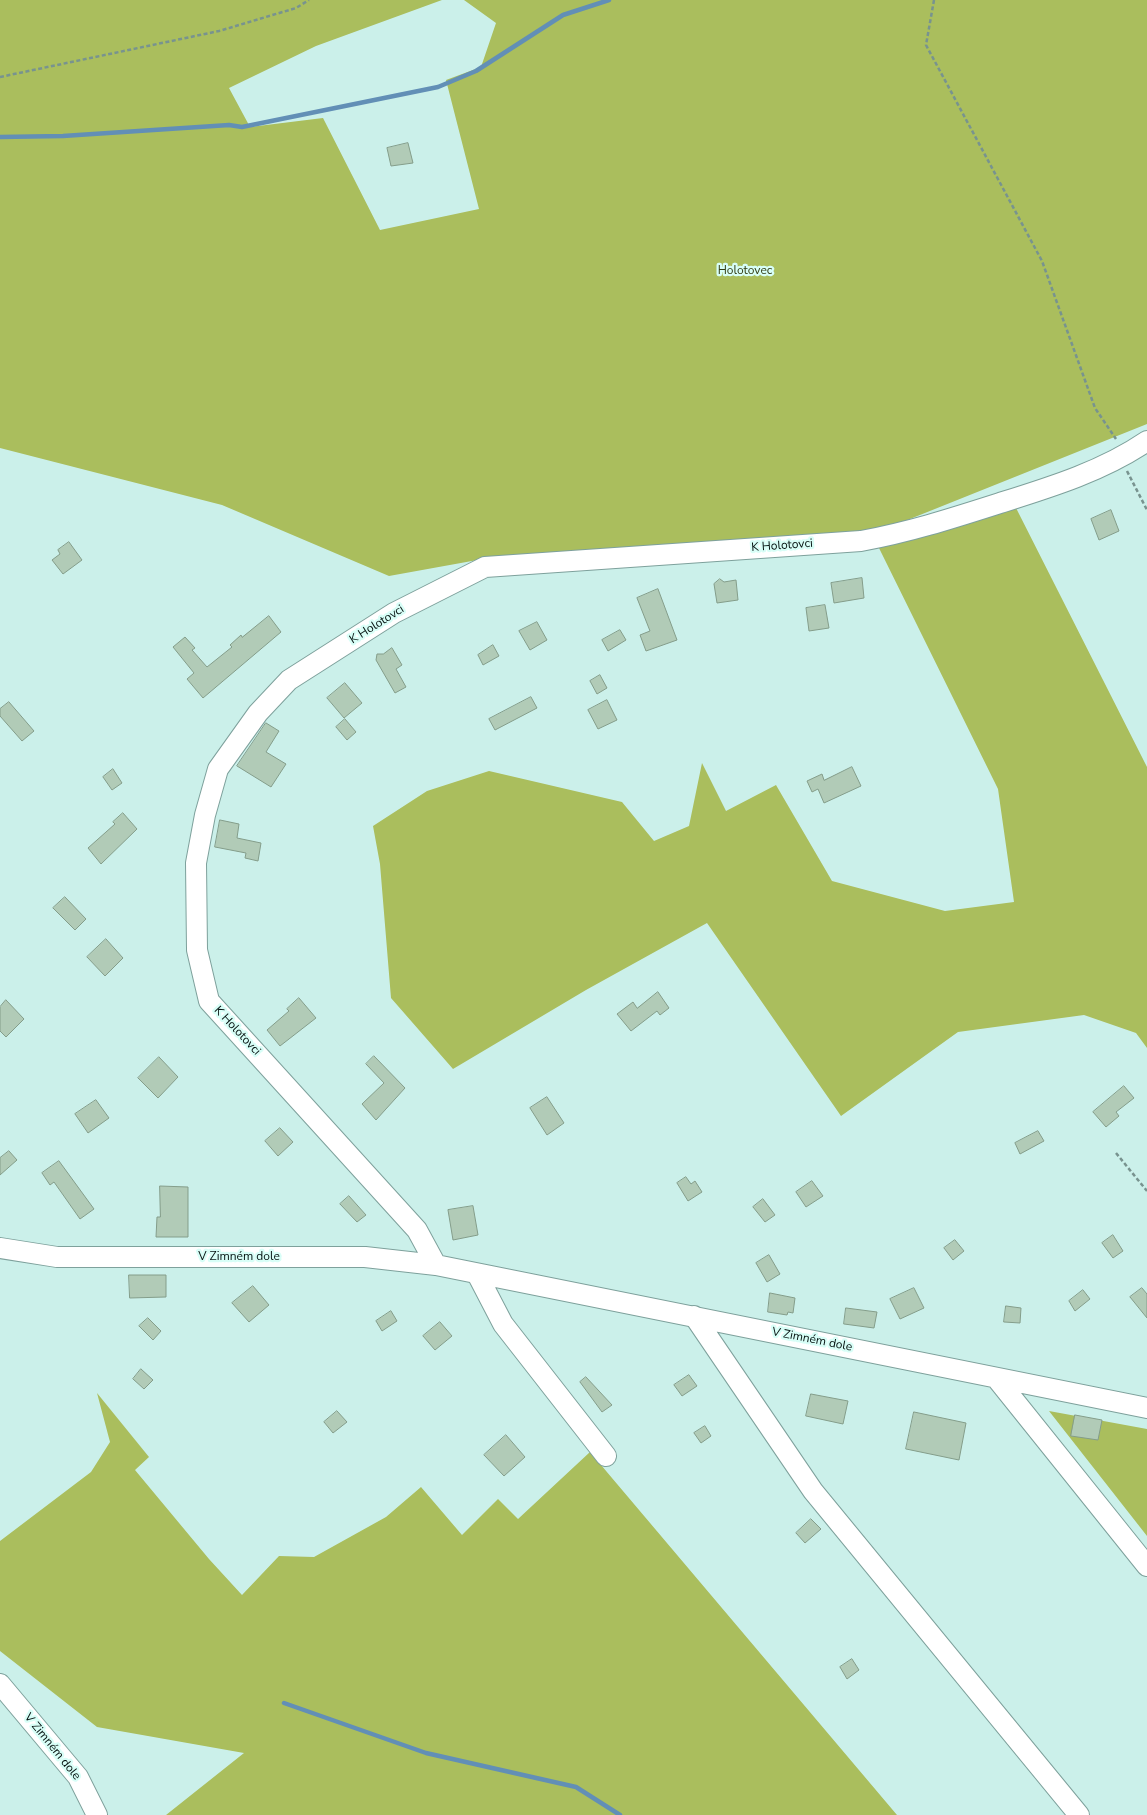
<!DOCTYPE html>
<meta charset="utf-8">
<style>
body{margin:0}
canvas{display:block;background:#cbf0ea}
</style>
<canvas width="1147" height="1815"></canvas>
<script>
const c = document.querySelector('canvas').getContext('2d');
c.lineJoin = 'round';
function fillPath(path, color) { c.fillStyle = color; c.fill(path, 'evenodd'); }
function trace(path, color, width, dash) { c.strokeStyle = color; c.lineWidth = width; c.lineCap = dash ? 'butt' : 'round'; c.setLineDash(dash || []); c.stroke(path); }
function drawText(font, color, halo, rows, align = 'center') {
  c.font = font + ' "Nunito Sans",sans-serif'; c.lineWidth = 4.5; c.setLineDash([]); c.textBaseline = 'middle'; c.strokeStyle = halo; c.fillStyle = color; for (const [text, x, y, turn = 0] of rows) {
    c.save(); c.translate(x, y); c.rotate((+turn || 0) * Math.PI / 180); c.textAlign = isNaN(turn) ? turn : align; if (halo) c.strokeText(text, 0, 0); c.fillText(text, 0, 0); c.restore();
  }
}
fillPath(new Path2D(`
 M 0,0 L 442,0 L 316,46 L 229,88 L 250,127 L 323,118 L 380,230 L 479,209 L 446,80 L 481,67 L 496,23 L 464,0 L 1147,0 L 1147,424 L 865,537 L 494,557 L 389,576 L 222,505 L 0,448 Z
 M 1013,502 L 1147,767 L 1147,1048 L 1136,1033 L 1084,1015 L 958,1032 L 841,1116 L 707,923 L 586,990 L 453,1069 L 391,998 L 380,864 L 373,826 L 427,791 L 489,771 L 622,802 L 654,841 L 689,826 L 702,763 L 726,811 L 776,785 L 832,881 L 945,911 L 1014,902 L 998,789 L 878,546 Z
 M 97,1393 L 149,1457 L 135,1470 L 209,1559 L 242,1595 L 279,1556 L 314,1557 L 386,1517 L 421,1487 L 462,1535 L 498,1499 L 518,1519 L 590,1452 L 897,1815 L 166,1815 L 244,1753 L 97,1727 L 0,1651 L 0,1541 L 91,1472 L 110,1442 Z
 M 1049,1411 L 1147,1429 L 1147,1536 Z`), '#aabe5d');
trace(new Path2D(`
 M 0,137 L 63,136 L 229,125 L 242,127 L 438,87 L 476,71 L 563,15 L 609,0
 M 284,1703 L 426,1753 L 576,1787 L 620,1815`), '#628fb6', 4.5);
const building = new Path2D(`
 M 408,143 L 413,163 L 391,166 L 387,148 Z
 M 1111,510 L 1119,531 L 1099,540 L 1091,519 Z
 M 69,542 L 82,560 L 63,574 L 52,560 L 60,554 L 58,550 Z
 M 862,578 L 864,598 L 834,603 L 831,583 Z
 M 720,579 L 724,582 L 736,580 L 738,600 L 717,603 L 714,584 Z
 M 658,589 L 677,640 L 646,651 L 640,635 L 650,631 L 637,598 Z
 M 825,605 L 829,628 L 809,631 L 806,608 Z
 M 269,616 L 281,632 L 203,698 L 187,679 L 194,673 L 173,647 L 185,637 L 195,648 L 192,650 L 207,667 L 232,647 L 230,645 L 241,635 L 242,637 Z
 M 537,622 L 547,640 L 530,650 L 519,631 Z
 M 620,630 L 626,640 L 608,651 L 602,640 Z
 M 493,645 L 499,656 L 483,665 L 478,655 Z
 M 392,648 L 402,665 L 396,669 L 406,687 L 395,693 L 376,660 L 377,654 L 383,654 Z
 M 600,675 L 607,688 L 597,694 L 590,681 Z
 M 345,683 L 362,703 L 344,718 L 327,698 Z
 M 531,697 L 537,708 L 495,730 L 489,719 Z
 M 607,700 L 617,720 L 598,729 L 588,710 Z
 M 9,702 L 34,731 L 22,741 L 0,716 L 0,709 Z
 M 345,719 L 356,732 L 347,740 L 336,727 Z
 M 266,723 L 279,731 L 266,752 L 286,764 L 271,787 L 237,766 Z
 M 852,767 L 861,786 L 824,803 L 818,789 L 812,792 L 807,781 L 822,774 L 824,780 Z
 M 113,769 L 122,783 L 112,790 L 103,777 Z
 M 123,813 L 137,829 L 101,864 L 88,848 L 115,824 L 113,822 Z
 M 220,820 L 239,824 L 237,838 L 261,843 L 258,861 L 245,858 L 246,853 L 215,847 Z
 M 65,897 L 86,919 L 75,930 L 53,908 Z
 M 106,939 L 123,958 L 105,976 L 87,957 Z
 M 658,992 L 669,1008 L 660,1015 L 657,1011 L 631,1031 L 617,1014 L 633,1002 L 637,1008 Z
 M 299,998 L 316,1018 L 280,1046 L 267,1030 L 289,1011 L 287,1009 Z
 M 6,1000 L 24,1019 L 6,1037 L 0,1031 L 0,1007 Z
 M 374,1056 L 405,1088 L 376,1120 L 362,1104 L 384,1083 L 366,1064 Z
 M 159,1057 L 178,1077 L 158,1098 L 138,1078 Z
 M 1124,1086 L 1134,1098 L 1116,1112 L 1119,1116 L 1106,1127 L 1093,1112 Z
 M 547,1097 L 564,1123 L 547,1135 L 530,1108 Z
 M 96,1100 L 109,1118 L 88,1133 L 75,1114 Z
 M 280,1128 L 293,1142 L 278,1156 L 265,1141 Z
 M 1038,1131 L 1044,1141 L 1020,1154 L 1015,1143 Z
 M 9,1151 L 17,1160 L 0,1175 L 0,1158 Z
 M 59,1161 L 94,1209 L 80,1219 L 54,1182 L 50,1185 L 42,1173 Z
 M 686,1177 L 691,1184 L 695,1181 L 702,1192 L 688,1201 L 677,1183 Z
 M 812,1181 L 823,1196 L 806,1207 L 796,1192 Z
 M 160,1186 L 188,1187 L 188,1237 L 156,1237 L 157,1217 L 160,1217 Z
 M 349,1196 L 366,1215 L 357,1222 L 340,1204 Z
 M 763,1199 L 775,1215 L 765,1222 L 753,1207 Z
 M 473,1206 L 478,1235 L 453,1240 L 448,1210 Z
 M 1113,1235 L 1123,1251 L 1113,1258 L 1102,1243 Z
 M 955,1240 L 964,1251 L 953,1260 L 944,1248 Z
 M 769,1255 L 780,1274 L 767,1282 L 756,1263 Z
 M 129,1275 L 166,1275 L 166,1297 L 130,1298 Z
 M 253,1286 L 269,1305 L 249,1322 L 232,1303 Z
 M 914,1288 L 924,1308 L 900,1319 L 890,1299 Z
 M 1142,1288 L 1147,1294 L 1147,1318 L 1130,1297 Z
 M 1083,1290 L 1090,1299 L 1075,1311 L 1069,1301 Z
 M 770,1293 L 795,1298 L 793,1313 L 788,1312 L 787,1315 L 768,1312 Z
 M 1006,1306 L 1021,1308 L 1020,1323 L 1004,1322 Z
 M 846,1308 L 877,1312 L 874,1328 L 844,1324 Z
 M 391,1311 L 397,1321 L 382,1331 L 376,1321 Z
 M 148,1318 L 161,1331 L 153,1340 L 139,1326 Z
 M 440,1322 L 452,1336 L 435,1350 L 423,1336 Z
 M 141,1369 L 153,1380 L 144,1389 L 133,1379 Z
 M 689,1375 L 697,1386 L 682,1396 L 674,1385 Z
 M 586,1377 L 612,1405 L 602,1412 L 580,1382 Z
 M 811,1394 L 848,1401 L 843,1424 L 806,1416 Z
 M 337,1411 L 347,1422 L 333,1433 L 324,1422 Z
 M 914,1412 L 966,1423 L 959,1460 L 906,1449 Z
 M 1075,1415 L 1102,1420 L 1098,1440 L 1071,1436 Z
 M 705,1426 L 711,1436 L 701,1443 L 694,1433 Z
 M 506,1435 L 525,1457 L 504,1476 L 484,1455 Z
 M 811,1519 L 821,1529 L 805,1543 L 796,1533 Z
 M 852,1659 L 859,1670 L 847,1679 L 840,1667 Z`);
fillPath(building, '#b1cbb7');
trace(building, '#849d8a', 1);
const minor = new Path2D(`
 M 0,1248 L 57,1257 L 365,1257 L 436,1265 L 1147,1408
 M 436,1265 L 417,1230 L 209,1001 L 197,950 L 196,863 L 205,815 L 218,769 L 258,713 L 289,680 L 394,613 L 485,567 L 861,541 C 910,532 953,518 1000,503 C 1051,487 1103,471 1147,441
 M 477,1274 L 503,1324 L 606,1456
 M 694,1316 L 813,1491 L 1079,1815
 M 997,1379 L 1147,1566
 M 0,1684 L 78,1777 L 97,1815`);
trace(minor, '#7ea19c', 22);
trace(new Path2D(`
 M 934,0 L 926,45 L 1042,261 L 1095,408 L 1116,439
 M 0,77 L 219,31 L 296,8 L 309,0
 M 1127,471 L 1147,510
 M 1116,1153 L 1147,1191`), '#78938f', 2.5, [4, 2.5]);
trace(minor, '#fff', 20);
drawText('12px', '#323b12', '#d8fef7', [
 ["Holotovec",745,271]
]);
drawText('12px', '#04110f', '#d8fef7', [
 ["K Holotovci",782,546,-4],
 ["K Holotovci",377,625,-32],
 ["K Holotovci",237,1031,47],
 ["V Zimném dole",239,1257],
 ["V Zimném dole",812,1340,11],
 ["V Zimném dole",52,1747,51]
]);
</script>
